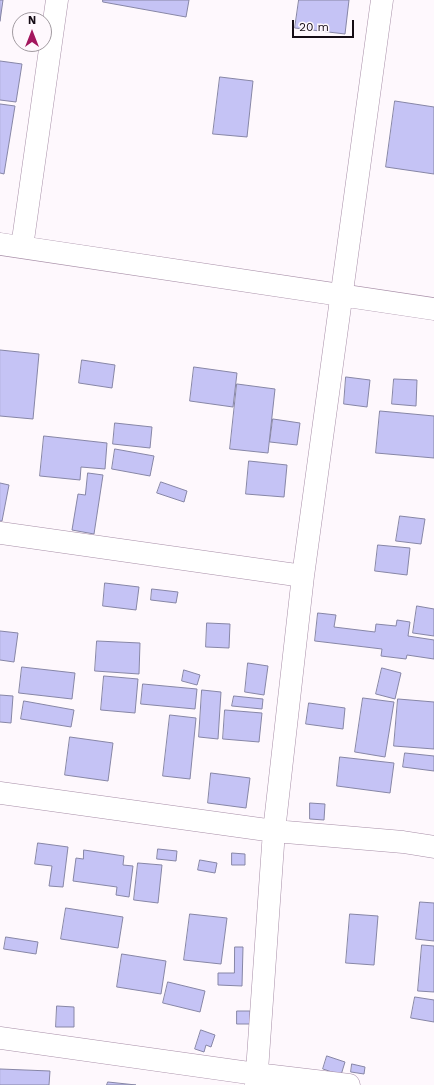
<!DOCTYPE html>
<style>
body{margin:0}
#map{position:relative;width:434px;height:1085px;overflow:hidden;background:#fef8fd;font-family:"Work Sans",sans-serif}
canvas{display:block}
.north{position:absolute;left:12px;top:12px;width:40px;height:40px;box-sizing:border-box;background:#fef8fd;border:1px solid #a19aa0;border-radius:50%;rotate:0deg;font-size:11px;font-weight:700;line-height:16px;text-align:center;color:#150c15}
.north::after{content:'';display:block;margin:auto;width:14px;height:18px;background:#a3165e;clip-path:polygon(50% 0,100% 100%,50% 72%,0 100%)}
.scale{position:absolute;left:292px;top:20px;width:62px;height:18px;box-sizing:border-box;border:2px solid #150c15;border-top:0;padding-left:5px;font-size:12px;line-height:14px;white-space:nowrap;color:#150c15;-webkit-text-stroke:3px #fef8fd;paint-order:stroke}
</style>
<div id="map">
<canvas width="434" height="1085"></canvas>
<div class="north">N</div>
<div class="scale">20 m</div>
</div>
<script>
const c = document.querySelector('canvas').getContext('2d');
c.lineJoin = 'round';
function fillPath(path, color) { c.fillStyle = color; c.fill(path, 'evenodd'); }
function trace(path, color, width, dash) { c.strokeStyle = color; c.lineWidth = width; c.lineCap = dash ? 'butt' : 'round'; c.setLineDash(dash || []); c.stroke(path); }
const building = new Path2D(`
 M 0,0 L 3,0 L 0,21 Z
 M 103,0 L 189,0 L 186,17 L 103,2 Z
 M 299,0 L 349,0 L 345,34 L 295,28 Z
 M 0,61 L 22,64 L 16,102 L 0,100 Z
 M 220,77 L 253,81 L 247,137 L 213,134 Z
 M 395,101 L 434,107 L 434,174 L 386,167 Z
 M 0,104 L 15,106 L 4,174 L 0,173 Z
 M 0,350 L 39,354 L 33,419 L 0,416 Z
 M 82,360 L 115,365 L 112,388 L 79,383 Z
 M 194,367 L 237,373 L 233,407 L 190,401 Z
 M 346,377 L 370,380 L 367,407 L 344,404 Z
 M 394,379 L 417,380 L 416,406 L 392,404 Z
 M 237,384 L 275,389 L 268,453 L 230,449 Z
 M 380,411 L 434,416 L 434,458 L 376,453 Z
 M 273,419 L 300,423 L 297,445 L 270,442 Z
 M 115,423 L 152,427 L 150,448 L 113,444 Z
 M 44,436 L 107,443 L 105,469 L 81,467 L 80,480 L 40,476 Z
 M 115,449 L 154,456 L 150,476 L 112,469 Z
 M 249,461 L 287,465 L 284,497 L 246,494 Z
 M 88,473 L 103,475 L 94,534 L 72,530 L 78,494 L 85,495 Z
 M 161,482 L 187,491 L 184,502 L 157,493 Z
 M 0,483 L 9,485 L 2,521 L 0,521 Z
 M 400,516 L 425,519 L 421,544 L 396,541 Z
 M 378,545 L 410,548 L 407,575 L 375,571 Z
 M 105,583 L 139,587 L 136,610 L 103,606 Z
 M 152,589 L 178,592 L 176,603 L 151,600 Z
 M 417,606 L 434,609 L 434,636 L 413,633 Z
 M 318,613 L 336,615 L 334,627 L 375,632 L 376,624 L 396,626 L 397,620 L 410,622 L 408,636 L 434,640 L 434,659 L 407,655 L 406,659 L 381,656 L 382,649 L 315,641 Z
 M 207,623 L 230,624 L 229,648 L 206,647 Z
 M 0,631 L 18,633 L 14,662 L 0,660 Z
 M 97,641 L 140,643 L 139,674 L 95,671 Z
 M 248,663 L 268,666 L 264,695 L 245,692 Z
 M 22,667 L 75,673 L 72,699 L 19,693 Z
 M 382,668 L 401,673 L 395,699 L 376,694 Z
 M 184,670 L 200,675 L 197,685 L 182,681 Z
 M 104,676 L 138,679 L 135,713 L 101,710 Z
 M 143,684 L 197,689 L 195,709 L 141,704 Z
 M 202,690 L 221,692 L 218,739 L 199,737 Z
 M 0,695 L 13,696 L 11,723 L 0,722 Z
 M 234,696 L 263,699 L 262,709 L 232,706 Z
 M 363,698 L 394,702 L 385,757 L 355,752 Z
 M 398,699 L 434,702 L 434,749 L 394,746 Z
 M 24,701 L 74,710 L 71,727 L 21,719 Z
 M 309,703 L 345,708 L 343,729 L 306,724 Z
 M 225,710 L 262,713 L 259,742 L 223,739 Z
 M 170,715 L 196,718 L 190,779 L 163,776 Z
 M 70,737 L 113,743 L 108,781 L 65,775 Z
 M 405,753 L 434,756 L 434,771 L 403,767 Z
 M 340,757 L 394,763 L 390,793 L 337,786 Z
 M 211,773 L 250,778 L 246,808 L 208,803 Z
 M 310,803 L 325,804 L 324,820 L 310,819 Z
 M 38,843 L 68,847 L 63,887 L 49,886 L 52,866 L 35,864 Z
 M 158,849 L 177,851 L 176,861 L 157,859 Z
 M 84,850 L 124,856 L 123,865 L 133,866 L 129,897 L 116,895 L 117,887 L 73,881 L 76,858 L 83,859 Z
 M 232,853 L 245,854 L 245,865 L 232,865 Z
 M 200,860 L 217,863 L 215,873 L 198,870 Z
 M 138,863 L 162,865 L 158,903 L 134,900 Z
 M 420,902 L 434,903 L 434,941 L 416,939 Z
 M 66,908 L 123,917 L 118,948 L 61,939 Z
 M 190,914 L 227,918 L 221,964 L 184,960 Z
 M 350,914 L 378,916 L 374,965 L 346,963 Z
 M 6,937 L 38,942 L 36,954 L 4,949 Z
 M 422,945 L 434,946 L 434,992 L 418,991 Z
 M 235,947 L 243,947 L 242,986 L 218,985 L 218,973 L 234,973 Z
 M 122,954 L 166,961 L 161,994 L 117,987 Z
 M 168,982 L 205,991 L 200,1012 L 163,1003 Z
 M 415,997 L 434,1000 L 434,1022 L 411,1018 Z
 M 57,1006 L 74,1007 L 74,1027 L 56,1027 Z
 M 237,1011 L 250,1011 L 250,1024 L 237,1024 Z
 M 201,1030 L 215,1035 L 211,1047 L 206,1045 L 204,1052 L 195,1049 Z
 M 327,1056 L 345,1062 L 341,1075 L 323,1069 Z
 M 352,1064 L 365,1067 L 364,1074 L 351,1072 Z
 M 0,1069 L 50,1071 L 49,1085 L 0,1085 Z
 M 108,1082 L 136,1085 L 107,1085 Z`);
fillPath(building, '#c5c3f5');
trace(building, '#8786a6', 1);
const minor = new Path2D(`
 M 0,244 L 434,309
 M 22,247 L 57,0
 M 0,533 L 303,576
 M 0,793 L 274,831 L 403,842 L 434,847
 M 0,1038 L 256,1074 L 349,1085
 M 256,1085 L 274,831 L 303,576 L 382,0`);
trace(minor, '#a78ea7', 23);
trace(minor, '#fff', 22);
</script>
